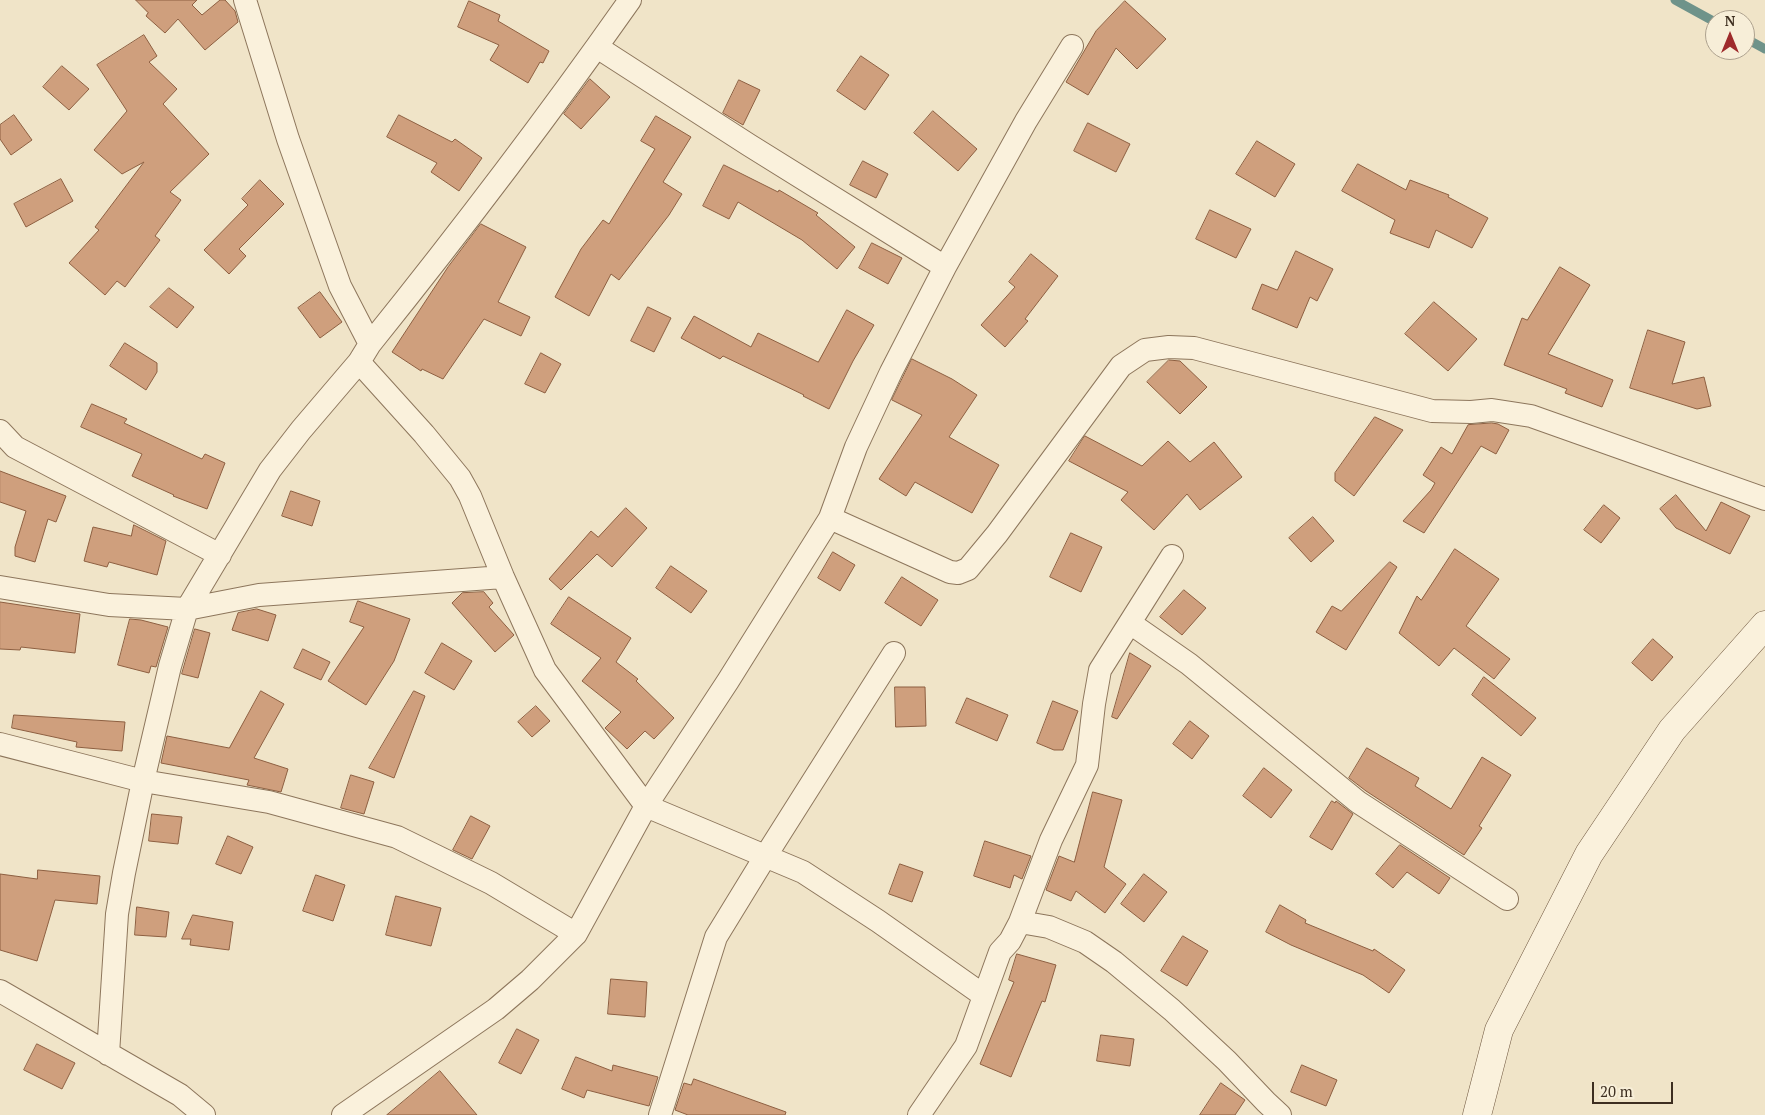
<!DOCTYPE html>
<style>
body{margin:0}
#map{position:relative;width:1765px;height:1115px;overflow:hidden;background:#f0e4c8;font-family:"PT Serif",serif}
canvas{display:block}
.north{position:absolute;left:1705px;top:10px;width:50px;height:50px;box-sizing:border-box;background:#f7eed8;border:1px solid #ada18e;border-radius:50%;rotate:0deg;font-size:14px;font-weight:700;line-height:20px;text-align:center;color:#3d2e20}
.north::after{content:'';display:block;margin:auto;width:18px;height:22px;background:#9e2a2b;clip-path:polygon(50% 0,100% 100%,50% 72%,0 100%)}
.scale{position:absolute;left:1592px;top:1082px;width:81px;height:22px;box-sizing:border-box;border:2px solid #3d2e20;border-top:0;padding-left:6px;font-size:15px;line-height:18px;white-space:nowrap;color:#3d2e20;-webkit-text-stroke:4px #f7eed8;paint-order:stroke}
</style>
<div id="map">
<canvas width="1765" height="1115"></canvas>
<div class="north">N</div>
<div class="scale">20 m</div>
</div>
<script>
const c = document.querySelector('canvas').getContext('2d');
c.lineJoin = 'round';
function trace(path, color, width, dash) { c.strokeStyle = color; c.lineWidth = width; c.lineCap = dash ? 'butt' : 'round'; c.setLineDash(dash || []); c.stroke(path); }
function fillPath(path, color) { c.fillStyle = color; c.fill(path, 'evenodd'); }
trace(new Path2D(`
 M 1675,0 L 1715,22
 M 1745,38 L 1765,49`), '#6f938a', 9);
const building = new Path2D(`
 M 136,0 L 197,0 L 192,5 L 202,15 L 220,0 L 225,0 L 235,11 L 238,22 L 205,50 L 178,19 L 165,33 L 146,16 L 148,13 Z
 M 469,1 L 500,15 L 498,21 L 549,51 L 543,63 L 540,62 L 528,83 L 490,60 L 499,45 L 458,27 Z
 M 1125,1 L 1166,39 L 1137,69 L 1116,48 L 1088,95 L 1066,82 L 1096,31 Z
 M 144,35 L 157,56 L 149,62 L 177,89 L 163,104 L 209,154 L 170,192 L 181,200 L 155,236 L 160,240 L 125,287 L 117,281 L 105,295 L 69,263 L 99,230 L 95,227 L 144,162 L 122,174 L 94,150 L 127,111 L 97,65 Z
 M 861,56 L 889,75 L 865,110 L 837,91 Z
 M 62,66 L 89,89 L 69,110 L 43,87 Z
 M 590,79 L 610,97 L 581,129 L 564,114 Z
 M 739,80 L 760,90 L 743,125 L 723,113 Z
 M 933,111 L 977,149 L 958,171 L 914,133 Z
 M 14,115 L 32,140 L 11,155 L 0,139 L 0,125 Z
 M 399,115 L 452,142 L 455,139 L 482,158 L 459,191 L 431,172 L 437,163 L 387,137 Z
 M 656,116 L 691,137 L 663,182 L 682,194 L 669,215 L 619,280 L 611,274 L 589,316 L 555,297 L 581,249 L 603,220 L 609,224 L 655,149 L 641,141 Z
 M 1088,123 L 1130,144 L 1116,172 L 1074,151 Z
 M 1257,141 L 1295,164 L 1275,197 L 1236,174 Z
 M 863,161 L 888,174 L 876,198 L 850,185 Z
 M 1358,164 L 1406,190 L 1410,180 L 1449,195 L 1448,197 L 1488,218 L 1472,248 L 1436,230 L 1429,248 L 1390,233 L 1395,220 L 1342,191 Z
 M 724,165 L 778,192 L 779,190 L 818,213 L 816,215 L 855,247 L 837,269 L 802,240 L 738,202 L 729,219 L 703,206 Z
 M 61,179 L 73,201 L 26,227 L 14,204 Z
 M 260,180 L 284,204 L 239,249 L 246,256 L 229,274 L 204,250 L 248,205 L 242,199 Z
 M 1210,210 L 1251,229 L 1236,258 L 1196,239 Z
 M 481,224 L 526,247 L 498,302 L 530,317 L 521,336 L 484,319 L 443,379 L 422,369 L 421,371 L 392,352 L 448,267 Z
 M 872,243 L 902,258 L 888,284 L 859,268 Z
 M 1296,251 L 1333,269 L 1317,301 L 1310,297 L 1297,328 L 1252,309 L 1262,284 L 1277,290 Z
 M 1031,254 L 1058,276 L 1025,319 L 1028,321 L 1005,347 L 981,325 L 1015,287 L 1009,282 Z
 M 1560,267 L 1590,285 L 1548,354 L 1613,380 L 1602,407 L 1565,393 L 1567,389 L 1504,365 L 1522,318 L 1527,320 Z
 M 169,288 L 194,307 L 177,328 L 150,307 Z
 M 320,292 L 342,322 L 320,338 L 298,308 Z
 M 1434,302 L 1477,339 L 1448,371 L 1405,334 Z
 M 648,307 L 671,318 L 654,352 L 631,341 Z
 M 847,310 L 874,325 L 853,361 L 829,409 L 803,396 L 804,395 L 723,356 L 720,359 L 681,338 L 694,316 L 751,347 L 758,333 L 818,362 Z
 M 1648,330 L 1685,342 L 1672,384 L 1704,377 L 1711,406 L 1697,409 L 1630,388 Z
 M 125,343 L 157,363 L 157,372 L 146,390 L 110,366 Z
 M 541,353 L 561,364 L 545,393 L 525,384 Z
 M 912,359 L 952,379 L 977,395 L 949,437 L 999,465 L 972,513 L 915,482 L 906,496 L 879,479 L 922,415 L 892,400 Z
 M 1169,360 L 1180,361 L 1207,387 L 1180,414 L 1147,382 Z
 M 92,404 L 127,419 L 124,423 L 202,459 L 205,454 L 225,463 L 207,509 L 173,496 L 174,495 L 132,476 L 142,454 L 81,427 Z
 M 1375,417 L 1403,430 L 1354,496 L 1335,481 L 1335,473 Z
 M 1492,423 L 1498,424 L 1509,430 L 1496,454 L 1481,446 L 1424,533 L 1403,521 L 1431,490 L 1435,483 L 1423,475 L 1441,447 L 1452,454 L 1468,425 Z
 M 1085,436 L 1142,466 L 1168,441 L 1190,462 L 1214,442 L 1242,477 L 1200,510 L 1187,494 L 1154,530 L 1121,500 L 1128,492 L 1069,461 Z
 M 0,471 L 66,496 L 56,522 L 48,519 L 35,562 L 15,556 L 15,547 L 26,511 L 0,502 Z
 M 291,491 L 320,501 L 312,526 L 282,516 Z
 M 1676,495 L 1706,531 L 1721,502 L 1750,516 L 1730,554 L 1676,528 L 1660,509 Z
 M 1604,505 L 1620,518 L 1601,543 L 1584,530 Z
 M 626,508 L 647,528 L 612,567 L 597,554 L 561,590 L 549,579 L 591,531 L 598,537 Z
 M 1313,517 L 1334,541 L 1311,562 L 1289,538 Z
 M 134,525 L 166,541 L 157,575 L 109,562 L 107,567 L 84,561 L 93,527 L 131,536 Z
 M 1071,533 L 1102,547 L 1081,592 L 1050,577 Z
 M 1455,549 L 1499,579 L 1466,626 L 1510,659 L 1494,679 L 1454,648 L 1439,666 L 1399,633 L 1417,596 L 1421,600 Z
 M 833,552 L 855,565 L 840,591 L 818,578 Z
 M 1390,562 L 1397,567 L 1346,650 L 1316,632 L 1332,606 L 1341,611 Z
 M 671,566 L 707,591 L 691,613 L 656,588 Z
 M 902,577 L 938,600 L 921,626 L 885,603 Z
 M 1184,590 L 1206,608 L 1182,635 L 1160,617 Z
 M 484,592 L 493,603 L 489,607 L 514,635 L 495,652 L 452,603 L 462,593 Z
 M 569,597 L 631,638 L 616,662 L 638,679 L 636,681 L 674,718 L 654,739 L 645,731 L 627,749 L 605,728 L 621,712 L 582,681 L 601,658 L 551,624 Z
 M 358,601 L 410,619 L 394,661 L 366,705 L 328,681 L 364,627 L 350,622 Z
 M 0,602 L 80,614 L 75,653 L 21,647 L 20,650 L 0,649 Z
 M 257,609 L 276,615 L 268,641 L 232,630 L 238,613 Z
 M 130,619 L 141,620 L 168,627 L 156,667 L 151,666 L 149,673 L 118,665 Z
 M 195,629 L 210,633 L 198,678 L 182,674 Z
 M 1653,639 L 1673,657 L 1652,681 L 1632,663 Z
 M 442,643 L 472,661 L 454,690 L 425,673 Z
 M 303,649 L 330,662 L 321,680 L 294,668 Z
 M 1130,653 L 1151,666 L 1117,719 L 1112,717 Z
 M 1484,677 L 1536,718 L 1521,736 L 1472,695 Z
 M 895,687 L 925,687 L 926,726 L 896,727 Z
 M 261,691 L 284,704 L 254,758 L 288,769 L 281,792 L 247,785 L 249,780 L 161,763 L 167,736 L 229,748 Z
 M 414,691 L 425,696 L 394,778 L 369,768 Z
 M 967,698 L 1008,715 L 997,741 L 956,723 Z
 M 1053,701 L 1078,711 L 1063,750 L 1054,750 L 1037,743 Z
 M 536,706 L 550,721 L 532,737 L 518,722 Z
 M 14,715 L 125,722 L 122,751 L 76,747 L 77,742 L 12,728 Z
 M 1190,721 L 1209,736 L 1192,759 L 1173,744 Z
 M 1367,748 L 1419,778 L 1415,786 L 1451,809 L 1482,757 L 1511,775 L 1479,826 L 1482,828 L 1464,855 L 1366,791 L 1349,778 Z
 M 1264,768 L 1292,790 L 1271,818 L 1243,796 Z
 M 351,775 L 374,782 L 364,814 L 341,808 Z
 M 1093,792 L 1122,800 L 1104,867 L 1126,884 L 1105,913 L 1076,891 L 1071,901 L 1046,890 L 1059,856 L 1074,862 Z
 M 1332,801 L 1335,803 L 1336,801 L 1353,814 L 1332,850 L 1310,837 Z
 M 152,814 L 182,817 L 178,844 L 149,841 Z
 M 471,816 L 490,826 L 472,859 L 453,850 Z
 M 228,836 L 253,847 L 241,874 L 216,864 Z
 M 985,841 L 1031,856 L 1022,879 L 1014,875 L 1010,888 L 974,876 Z
 M 1400,845 L 1450,878 L 1439,894 L 1407,872 L 1393,888 L 1376,874 Z
 M 900,864 L 923,872 L 912,902 L 889,894 Z
 M 38,870 L 100,876 L 97,904 L 55,900 L 37,961 L 0,950 L 0,874 L 37,879 Z
 M 1144,874 L 1167,892 L 1144,922 L 1121,904 Z
 M 316,875 L 345,885 L 333,921 L 303,911 Z
 M 396,896 L 441,908 L 431,946 L 386,935 Z
 M 1280,905 L 1306,920 L 1305,923 L 1373,951 L 1374,949 L 1405,970 L 1389,993 L 1363,975 L 1291,945 L 1266,932 Z
 M 137,907 L 169,912 L 166,937 L 135,935 Z
 M 193,915 L 233,922 L 229,950 L 190,945 L 191,939 L 182,939 Z
 M 1183,936 L 1208,951 L 1187,986 L 1161,971 Z
 M 1017,954 L 1056,965 L 1045,1002 L 1042,1001 L 1011,1077 L 980,1064 L 1014,982 L 1009,980 Z
 M 611,979 L 647,982 L 645,1017 L 608,1014 Z
 M 517,1029 L 539,1040 L 521,1074 L 499,1063 Z
 M 1101,1035 L 1134,1039 L 1130,1066 L 1097,1061 Z
 M 37,1044 L 75,1063 L 62,1089 L 24,1070 Z
 M 576,1057 L 612,1071 L 613,1065 L 658,1077 L 649,1106 L 587,1090 L 584,1098 L 562,1089 Z
 M 1302,1065 L 1337,1080 L 1326,1106 L 1291,1092 Z
 M 440,1071 L 477,1115 L 387,1115 Z
 M 694,1079 L 786,1112 L 785,1115 L 688,1115 L 675,1110 L 684,1083 L 691,1085 Z
 M 1221,1083 L 1245,1100 L 1235,1115 L 1200,1115 Z`);
fillPath(building, '#cf9f7d');
trace(building, '#8d5f41', 1);
const minor = new Path2D(`
 M 245,0 L 288,139 L 340,286 L 370,344
 M 597,47 L 749,145 L 945,267
 M 359,362 L 424,434 L 460,478 L 470,496 L 503,577 L 545,670 L 646,806 L 803,872 L 878,921 L 983,995
 M 0,431 L 15,447 L 220,555
 M 830,518 L 950,572 L 958,573 L 968,569 L 997,534 L 1121,366 L 1145,350 L 1169,347 L 1194,348 L 1432,411 L 1471,412 L 1492,410 L 1531,416 L 1765,499
 M 0,587 L 109,605 L 187,609 L 259,595 L 503,577
 M 1130,623 L 1189,664 L 1358,802 L 1507,899
 M 0,744 L 143,781 L 269,802 L 397,837 L 491,883 L 576,934
 M 1020,922 L 1051,840 L 1087,765 L 1094,704 L 1100,670 L 1172,556
 M 0,991 L 180,1095 L 204,1115
 M 108,1054 L 117,914 L 124,873 L 143,781 L 170,666 L 187,609 L 270,470 L 301,430 L 359,362 L 370,344 C 460,232 547,118 630,0
 M 343,1115 L 496,1009 L 530,980 L 576,934 L 646,806 L 728,681 L 830,518 L 856,447 L 891,372 L 945,267 L 1026,121 L 1072,46
 M 660,1115 L 716,937 L 765,857 L 894,653
 M 919,1115 L 966,1046 L 1000,952 L 1010,941 L 1020,922 L 1049,927 L 1085,942 L 1114,962 L 1172,1010 L 1227,1061 L 1266,1102 L 1280,1115`);
const secondary = new Path2D(`
 M 1477,1115 L 1499,1030 L 1589,854 L 1672,730 L 1765,625`);
trace(minor, '#8d765c', 24);
trace(secondary, '#6f573f', 29);
trace(minor, '#faf1dc', 22);
trace(secondary, '#faf1dc', 28);
</script>
